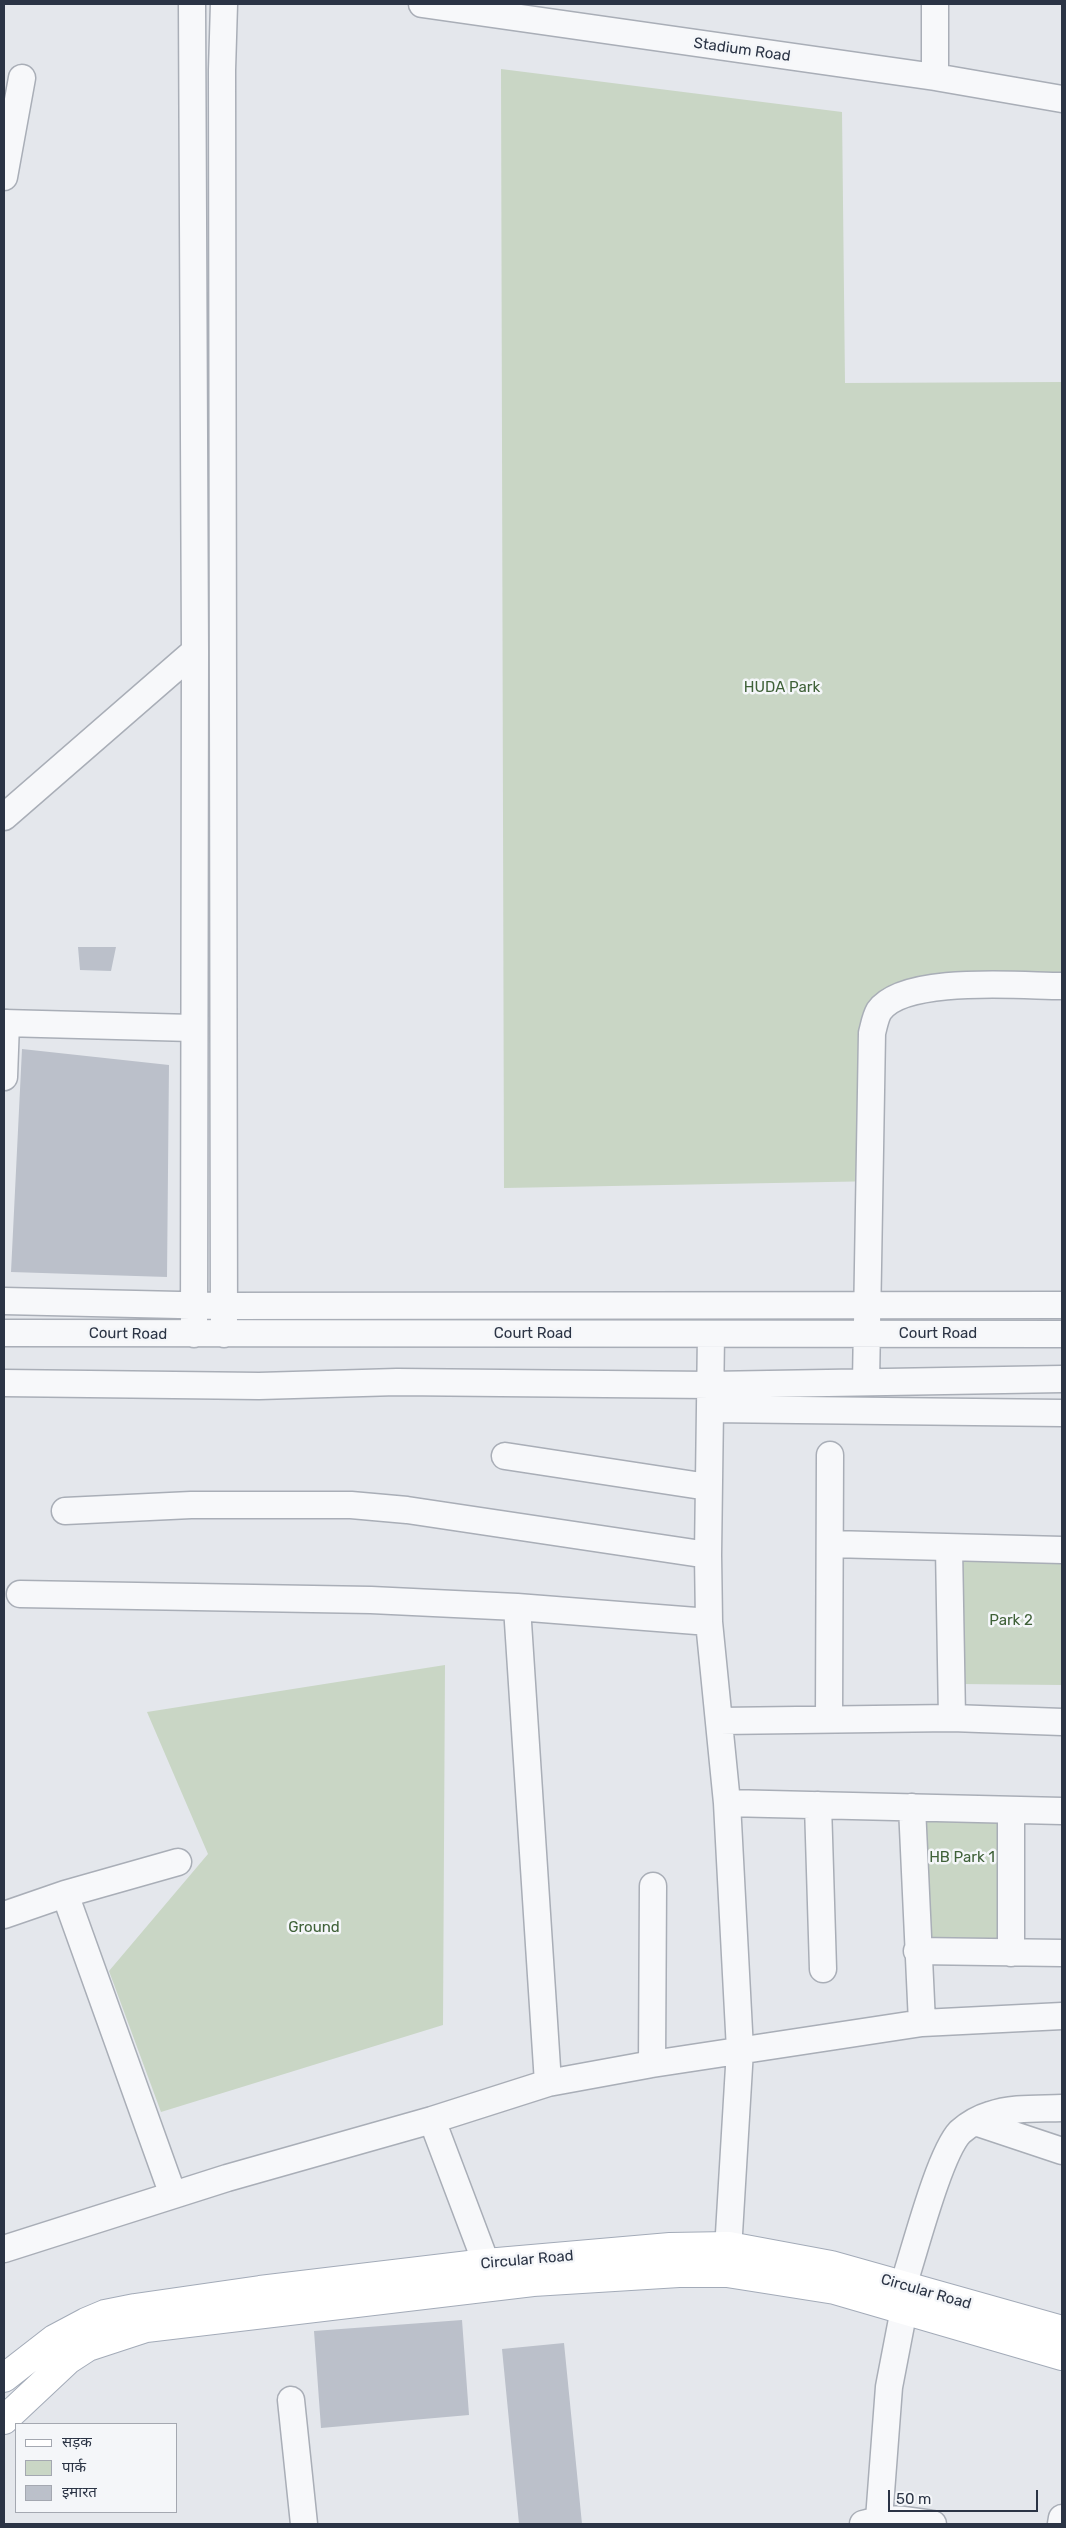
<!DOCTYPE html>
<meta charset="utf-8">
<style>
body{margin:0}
#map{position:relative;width:1066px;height:2528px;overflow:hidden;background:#e4e7ec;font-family:Rubik,"Noto Sans Devanagari",sans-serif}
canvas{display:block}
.frame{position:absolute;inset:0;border:5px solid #2b3445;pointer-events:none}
.legend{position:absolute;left:15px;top:2423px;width:162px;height:90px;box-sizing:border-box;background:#f4f6f9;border:1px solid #a4a8b1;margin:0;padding:6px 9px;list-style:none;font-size:15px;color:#2b3445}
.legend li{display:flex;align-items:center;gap:10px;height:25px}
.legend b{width:25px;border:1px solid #a4a8b1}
.scale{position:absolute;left:888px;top:2490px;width:150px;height:22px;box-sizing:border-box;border:2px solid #2b3445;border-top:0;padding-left:6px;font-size:15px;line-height:18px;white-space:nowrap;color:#2b3445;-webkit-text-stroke:4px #f4f6f9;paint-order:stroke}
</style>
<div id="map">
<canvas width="1066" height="2528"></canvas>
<div class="frame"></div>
<ul class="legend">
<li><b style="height:6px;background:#fff"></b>सड़क</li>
<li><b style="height:14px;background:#c9d6c5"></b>पार्क</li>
<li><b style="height:14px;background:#bbc0ca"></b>इमारत</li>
</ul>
<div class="scale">50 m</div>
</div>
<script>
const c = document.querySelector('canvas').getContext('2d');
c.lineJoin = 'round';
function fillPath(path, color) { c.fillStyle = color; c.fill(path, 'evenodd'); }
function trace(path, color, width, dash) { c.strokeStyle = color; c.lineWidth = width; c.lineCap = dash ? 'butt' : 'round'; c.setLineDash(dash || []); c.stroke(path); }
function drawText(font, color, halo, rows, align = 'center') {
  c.font = font + ' Rubik,sans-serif'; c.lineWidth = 5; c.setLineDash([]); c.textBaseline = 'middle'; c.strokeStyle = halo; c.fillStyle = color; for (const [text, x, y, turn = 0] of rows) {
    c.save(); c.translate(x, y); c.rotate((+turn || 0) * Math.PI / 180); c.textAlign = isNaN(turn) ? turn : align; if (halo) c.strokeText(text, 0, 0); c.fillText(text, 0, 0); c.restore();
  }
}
fillPath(new Path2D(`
 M 501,69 L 842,112 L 845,383 L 1062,382 L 1062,996 L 883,994 L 882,1181 L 504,1188 Z
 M 958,1558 L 1062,1558 L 1062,1685 L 960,1684 Z
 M 445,1665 L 443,2025 L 161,2112 L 109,1971 L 208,1854 L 147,1712 Z
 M 916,1811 L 1008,1813 L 1007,1949 L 920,1947 Z`), '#c9d6c5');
fillPath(new Path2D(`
 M 78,947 L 116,947 L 111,971 L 80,970 Z
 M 22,1049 L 169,1065 L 167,1277 L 11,1272 Z
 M 462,2320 L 469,2415 L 321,2428 L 314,2331 Z
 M 564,2343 L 582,2524 L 519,2524 L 502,2349 Z`), '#bbc0ca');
const minor = new Path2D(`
 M 192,4 L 195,651 L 194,1334
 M 422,4 L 935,77 L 1062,99
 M 935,4 L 935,77
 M 4,177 L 22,78
 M 4,817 L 195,651
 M 4,1023 L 192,1028
 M 4,1077 L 6,1023
 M 4,1301 L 223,1306 L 1062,1305
 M 4,1333 L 1062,1334
 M 224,1334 L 222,70 L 224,4
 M 711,1334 L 708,1555 L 709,1622 L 727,1803 L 740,2050 L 727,2267
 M 866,1382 L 872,1033 C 874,1026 875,1018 879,1011 C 904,975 1021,986 1062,986
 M 4,1383 L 259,1386 L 397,1382 L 710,1385 L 1062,1379
 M 710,1409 L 1062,1413
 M 505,1456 L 708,1487
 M 65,1511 L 191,1505 L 351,1505 L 407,1510 L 708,1555
 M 831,1544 L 1062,1550
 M 949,1548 L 952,1718
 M 20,1594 L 371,1600 L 517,1607 L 709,1622
 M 517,1607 L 548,2083
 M 829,1718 L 830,1455
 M 720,1721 L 952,1718 L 1062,1722
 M 727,1803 L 1062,1811
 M 818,1805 L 823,1969
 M 912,1807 L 922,2023
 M 65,1894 L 173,2195
 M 4,1915 L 65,1894 L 178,1862
 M 917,1951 L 1062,1953
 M 1011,1953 L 1011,1810
 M 652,2064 L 653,1886
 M 432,2120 L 486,2263
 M 975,2122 L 1062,2151
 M 4,2249 L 227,2178 L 432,2120 L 548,2083 L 652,2064 L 922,2023 L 1062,2016
 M 903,2286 C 914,2253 939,2154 960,2132 C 968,2125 980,2118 990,2115 C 1013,2107 1039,2109 1062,2108
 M 291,2400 L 304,2524
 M 879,2519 L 889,2387 L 904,2309
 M 863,2524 C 888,2516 908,2520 933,2524
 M 1061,2524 L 1062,2518`);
const major = new Path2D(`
 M 4,2378 L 54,2339 L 86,2322 L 105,2314 L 135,2308 L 260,2290 L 486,2263 L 670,2247 L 729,2246 L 831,2265 L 1062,2330
 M 4,2420 L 68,2360 L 88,2347 L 146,2328 L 533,2282 L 679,2273 L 727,2273 L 835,2290 L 1062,2356`);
trace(minor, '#a9aeb7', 29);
trace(major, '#a3abb8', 30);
trace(minor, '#f7f8fa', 26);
trace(major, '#fff', 28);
drawText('15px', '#2b3445', '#f4f6f9', [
 ["Stadium Road",742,50,8],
 ["Court Road",128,1334,1],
 ["Court Road",533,1334],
 ["Court Road",938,1334],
 ["Circular Road",527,2260,-5],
 ["Circular Road",926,2292,16]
]);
drawText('15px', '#3f6138', '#f4f6f9', [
 ["HUDA Park",782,688],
 ["Park 2",1011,1621],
 ["HB Park 1",962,1858],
 ["Ground",314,1928]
]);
</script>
